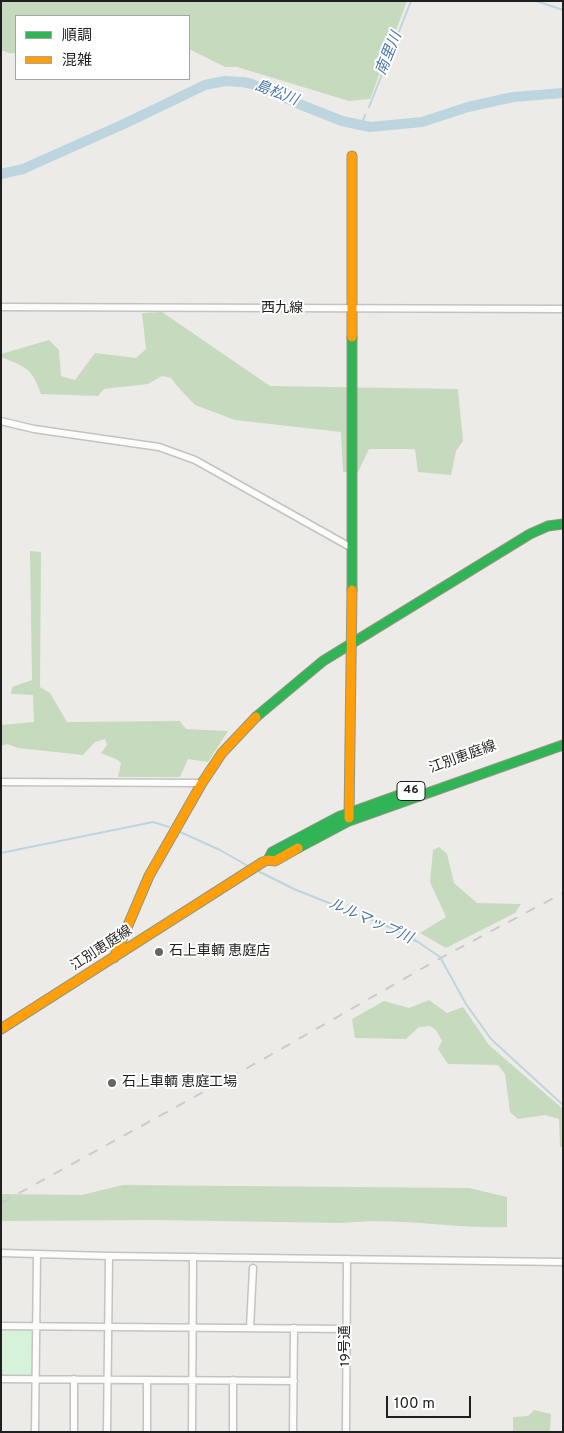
<!DOCTYPE html>
<meta charset="utf-8">
<style>
body{margin:0}
#map{position:relative;width:564px;height:1433px;overflow:hidden;background:#edebe7;font-family:Overpass,"Noto Sans JP",sans-serif}
canvas{display:block}
.frame{position:absolute;inset:0;border:2px solid #1f1f1f;pointer-events:none}
.legend{position:absolute;left:15px;top:15px;width:175px;height:65px;box-sizing:border-box;background:#fff;border:1px solid #a5a5a5;margin:0;padding:6px 9px;list-style:none;font-size:15px;color:#1f1f1f}
.legend li{display:flex;align-items:center;gap:10px;height:25px}
.legend b{width:25px;border:1px solid #a5a5a5}
.scale{position:absolute;left:386px;top:1396px;width:85px;height:22px;box-sizing:border-box;border:2px solid #1f1f1f;border-top:0;padding-left:6px;font-size:15px;line-height:18px;white-space:nowrap;color:#1f1f1f;-webkit-text-stroke:4px #fff;paint-order:stroke}
</style>
<div id="map">
<canvas width="564" height="1433"></canvas>
<div class="frame"></div>
<ul class="legend">
<li><b style="height:6px;background:#30b455"></b>順調</li>
<li><b style="height:6px;background:#ff9f0a"></b>混雑</li>
</ul>
<div class="scale">100 m</div>
</div>
<script>
const c = document.querySelector('canvas').getContext('2d');
c.lineJoin = 'round';
function fillPath(path, color) { c.fillStyle = color; c.fill(path, 'evenodd'); }
function trace(path, color, width, dash) { c.strokeStyle = color; c.lineWidth = width; c.lineCap = dash ? 'butt' : 'round'; c.setLineDash(dash || []); c.stroke(path); }
function drawText(font, color, halo, rows, align = 'center') {
  c.font = font + ' Overpass,"Noto Sans JP",sans-serif'; c.lineWidth = 4; c.setLineDash([]); c.textBaseline = 'middle'; c.strokeStyle = halo; c.fillStyle = color; for (const [text, x, y, turn = 0] of rows) {
    c.save(); c.translate(x, y); c.rotate((+turn || 0) * Math.PI / 180); c.textAlign = isNaN(turn) ? turn : align; if (halo) c.strokeText(text, 0, 0); c.fillText(text, 0, 0); c.restore();
  }
}
fillPath(new Path2D(`
 M 1,1 L 407,1 L 370,99 L 349,101 L 237,67 L 225,67 L 189,49 L 189,16 L 16,16 L 16,53 L 9,53 L 1,50 Z
 M 162,312 L 270,386 L 458,389 L 463,441 L 456,451 L 451,475 L 418,472 L 415,449 L 369,449 L 358,472 L 343,472 L 341,432 L 235,420 L 195,405 L 177,386 L 171,378 L 162,376 L 148,384 L 104,389 L 98,396 L 41,394 C 32,368 26,367 1,357 L 1,354 L 49,340 L 59,350 L 61,376 L 75,380 L 95,353 L 136,358 L 146,349 L 142,313 Z
 M 30,551 L 41,552 L 40,687 L 50,693 L 67,722 L 180,721 L 186,729 L 228,731 L 208,762 L 188,759 L 180,777 L 118,777 L 121,763 C 116,757 108,757 101,753 L 107,745 L 105,739 L 95,742 L 83,755 L 18,748 L 7,744 L 1,746 L 1,725 L 34,722 L 33,695 L 11,694 L 12,687 L 32,680 Z
 M 439,847 L 447,854 L 454,883 L 477,903 L 521,904 L 515,913 L 446,948 L 420,933 L 446,917 L 430,882 L 433,850 Z
 M 429,1000 L 447,1013 L 463,1007 L 489,1045 L 563,1109 L 563,1147 L 560,1147 L 559,1119 L 545,1115 L 518,1119 L 510,1112 L 505,1074 L 498,1065 L 448,1064 L 438,1049 L 442,1041 L 436,1030 L 430,1026 L 419,1027 L 406,1039 L 355,1038 L 352,1019 L 384,1001 L 409,1008 Z
 M 123,1185 L 469,1188 L 507,1197 L 507,1227 C 452,1229 398,1217 343,1223 L 155,1220 L 1,1221 L 1,1194 L 82,1195 Z
 M 534,1410 L 551,1414 L 550,1432 L 513,1432 L 513,1417 L 528,1416 Z`), '#c6dabe');
fillPath(new Path2D(`
 M 1,1329 L 33,1329 L 33,1373 L 30,1376 L 1,1375 Z`), '#d6f2d8');
trace(new Path2D(`
 M 536,1 L 563,10
 M 369,107 L 411,1
 M 361,126 L 365,115
 M 178,831 L 220,850 L 248,866
 M 1,853 L 153,822 L 169,827
 M 256,870 L 294,889 L 394,929 L 418,942 L 440,957 L 466,1004 L 491,1039 L 563,1105`), '#bdd5df', 2);
trace(new Path2D(`
 M 1,174 L 23,169 L 126,123 L 205,85 L 225,81 L 243,82 L 252,84 L 299,104 L 342,121 L 370,127 L 422,122 L 468,107 L 513,97 L 563,93`), '#bdd5df', 10);
const street = new Path2D(`
 M 1,307 L 563,309
 M 1,421 L 34,429 L 159,447 L 195,460 L 352,548
 M 1,782 L 202,783
 M 1,1253 L 109,1256 L 563,1262
 M 1,1326 L 346,1329
 M 250,1328 L 253,1268
 M 1,1379 L 294,1381
 M 74,1379 L 74,1432
 M 233,1380 L 233,1432
 M 35,1432 L 37,1254
 M 107,1432 L 109,1256
 M 147,1432 L 147,1380
 M 192,1432 L 193,1257
 M 293,1432 L 294,1328
 M 346,1432 L 347,1259`);
const fast = new Path2D(`
 M 352,590 L 352,337
 M 256,717 L 323,661 L 530,534 L 548,526 L 563,524
 M 298,848 L 349,821 L 563,745
 M 268,860 L 272,852 L 338,817 L 402,794`);
const slow = new Path2D(`
 M 352,156 L 352,337
 M 349,818 L 352,590
 M 114,958 L 149,876 L 202,783 L 222,753 L 256,717
 M 1,1029 L 263,862 L 268,860 L 275,861 L 298,848`);
trace(street, '#c4c3c2', 9);
trace(fast, '#939680', 11);
trace(slow, '#939680', 11);
trace(street, '#fcfcfb', 6);
trace(fast, '#30b455', 9);
trace(slow, '#ff9f0a', 9);
trace(new Path2D(`
 M 1,1203 L 267,1057 L 437,960 L 563,893`), '#cbcbca', 2, [10, 10]);
for (const [x, y, r, color] of [
 [159,952,5,"#676665"],
 [112,1083,5,"#676665"]
]) { const dot = new Path2D(); dot.arc(x, y, r, 0, 2 * Math.PI); c.fillStyle = color; c.fill(dot); trace(dot, '#fff', 2); }
for (const [x, y, w] of [
 [411,791,28]
]) { const box = new Path2D(); box.roundRect(x - w / 2, y - 9.5, w, 19, 4); c.fillStyle = '#fff'; c.fill(box); trace(box, '#1f1f1f', 1); }
drawText('bold 12px', '#1f1f1f', null, [
 ["46",411,791]
]);
drawText('14px', '#1f1f1f', '#fff', [
 ["西九線",282,309],
 ["江別恵庭線",463,758,-20],
 ["江別恵庭線",102,949,-33],
 ["19号通",346,1346,-90]
]);
drawText('14px', '#1f1f1f', '#fff', [
 ["石上車輌 恵庭店",169,952],
 ["石上車輌 恵庭工場",122,1083]
], 'left');
drawText('italic 15px', '#4f77aa', '#fff', [
 ["南里川",390,54,-68],
 ["島松川",276,94,21],
 ["ルルマップ川",370,922,24]
]);
</script>
